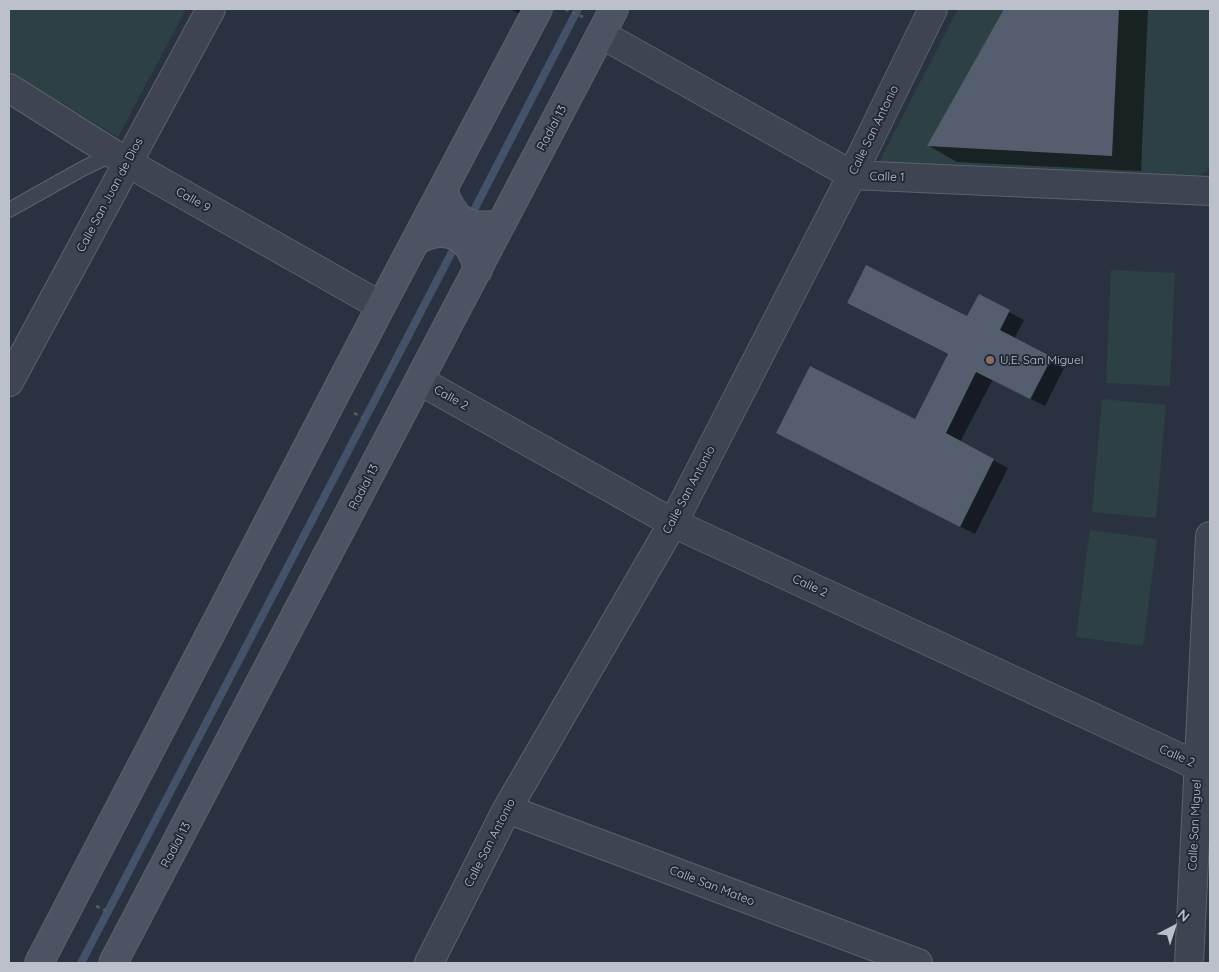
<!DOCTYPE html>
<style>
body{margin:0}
#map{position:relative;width:1219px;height:972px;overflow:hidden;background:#2a3241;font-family:Quicksand,sans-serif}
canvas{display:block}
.frame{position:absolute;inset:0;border:10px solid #bbc0cb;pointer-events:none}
.north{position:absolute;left:1149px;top:902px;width:50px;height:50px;-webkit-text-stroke:4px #222936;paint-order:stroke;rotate:40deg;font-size:14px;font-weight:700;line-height:20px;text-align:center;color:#bbc0cb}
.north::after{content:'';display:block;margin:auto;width:18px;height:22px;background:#bbc0cb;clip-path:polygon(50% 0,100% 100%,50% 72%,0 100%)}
</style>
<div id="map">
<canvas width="1219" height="972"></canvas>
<div class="frame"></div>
<div class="north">N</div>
</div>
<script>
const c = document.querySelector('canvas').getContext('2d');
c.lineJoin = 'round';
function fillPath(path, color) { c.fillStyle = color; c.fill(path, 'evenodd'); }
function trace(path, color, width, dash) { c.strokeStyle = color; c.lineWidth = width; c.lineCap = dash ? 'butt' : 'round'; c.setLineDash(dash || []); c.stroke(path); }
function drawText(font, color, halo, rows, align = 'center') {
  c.font = font + ' Quicksand,sans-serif'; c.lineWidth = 4; c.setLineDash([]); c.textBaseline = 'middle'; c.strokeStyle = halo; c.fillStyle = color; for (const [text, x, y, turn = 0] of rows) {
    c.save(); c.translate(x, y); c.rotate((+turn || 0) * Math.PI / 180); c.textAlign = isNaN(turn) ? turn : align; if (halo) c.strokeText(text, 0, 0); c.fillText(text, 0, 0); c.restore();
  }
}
fillPath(new Path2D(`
 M 9,9 L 186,9 L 118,137 L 9,71 Z
 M 958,9 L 1210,9 L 1210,166 L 1206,172 L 1192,179 L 878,164 Z
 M 1111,270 L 1175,273 L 1170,386 L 1106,383 Z
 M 1102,399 L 1166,405 L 1156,518 L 1092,512 Z
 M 1090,530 L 1157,539 L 1143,646 L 1076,637 Z`), '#2d4043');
fillPath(new Path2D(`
 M 510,9 L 544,9 L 537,22 Z
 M 1005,9 L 1148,9 L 1141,171 L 957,162 L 929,146 Z
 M 863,311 L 968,318 L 1009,312 L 1024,320 L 960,442 L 1008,468 L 975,534 L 792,441 L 916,421 L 949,355 Z
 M 1052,358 L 1065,366 L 1045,406 L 1031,399 Z`), '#0007');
trace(new Path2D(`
 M 474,210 L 578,9
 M 81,963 L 453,250`), '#435169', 8);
fillPath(new Path2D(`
 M 1004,9 L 1119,9 L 1112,156 L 927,146 Z
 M 866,265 L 967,316 L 979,294 L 1010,310 L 1000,330 L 1052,357 L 1030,399 L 976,372 L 946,433 L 994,459 L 960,527 L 776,433 L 810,366 L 915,419 L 948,354 L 847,303 Z`), '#555e6e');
const service = new Path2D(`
 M 9,210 L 82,169 L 113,154`);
const minor = new Path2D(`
 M 601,34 L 852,175 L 1210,191
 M 9,88 L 128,163 L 381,306
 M 420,381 L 673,523 L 1198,766 L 1210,766
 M 9,382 L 211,9
 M 507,809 L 918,963
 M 429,963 L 507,809 L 673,523 L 852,175 L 933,9
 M 1189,963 L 1210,536`);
const secondary = new Path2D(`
 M 443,189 C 453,221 469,231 502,223
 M 417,240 C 447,224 471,236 478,270
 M 39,963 L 381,306 L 538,9
 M 113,963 L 614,9`);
trace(service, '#5c626e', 16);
trace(minor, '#5c626e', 30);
trace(secondary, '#5c626e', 30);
trace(new Path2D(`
 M 565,9 L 583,17
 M 354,413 L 368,420
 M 96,906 L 111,913`), '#4c5c60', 3, [4, 4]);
trace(service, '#3e4451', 14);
trace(minor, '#3e4451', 28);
trace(secondary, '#4c5363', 28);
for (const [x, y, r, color] of [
 [990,360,5,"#8d6e63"]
]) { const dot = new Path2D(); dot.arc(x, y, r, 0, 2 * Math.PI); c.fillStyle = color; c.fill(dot); trace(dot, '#222936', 2); }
drawText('12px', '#bbc0cb', '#222936', [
 ["Radial 13",552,128,-62],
 ["Calle San Antonio",874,130,-64],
 ["Calle 1",887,177,2],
 ["Calle San Juan de Dios",110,195,-62],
 ["Calle 9",193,200,29],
 ["Calle 2",451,398,29],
 ["Radial 13",364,487,-62],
 ["Calle San Antonio",689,490,-62],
 ["Calle 2",810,586,25],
 ["Calle 2",1177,756,24],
 ["Calle San Miguel",1195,825,-87],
 ["Calle San Antonio",490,843,-63],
 ["Radial 13",176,845,-62],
 ["Calle San Mateo",712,886,21]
]);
drawText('12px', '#bbc0cb', '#222936', [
 ["U.E. San Miguel",1000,360]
], 'left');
</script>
